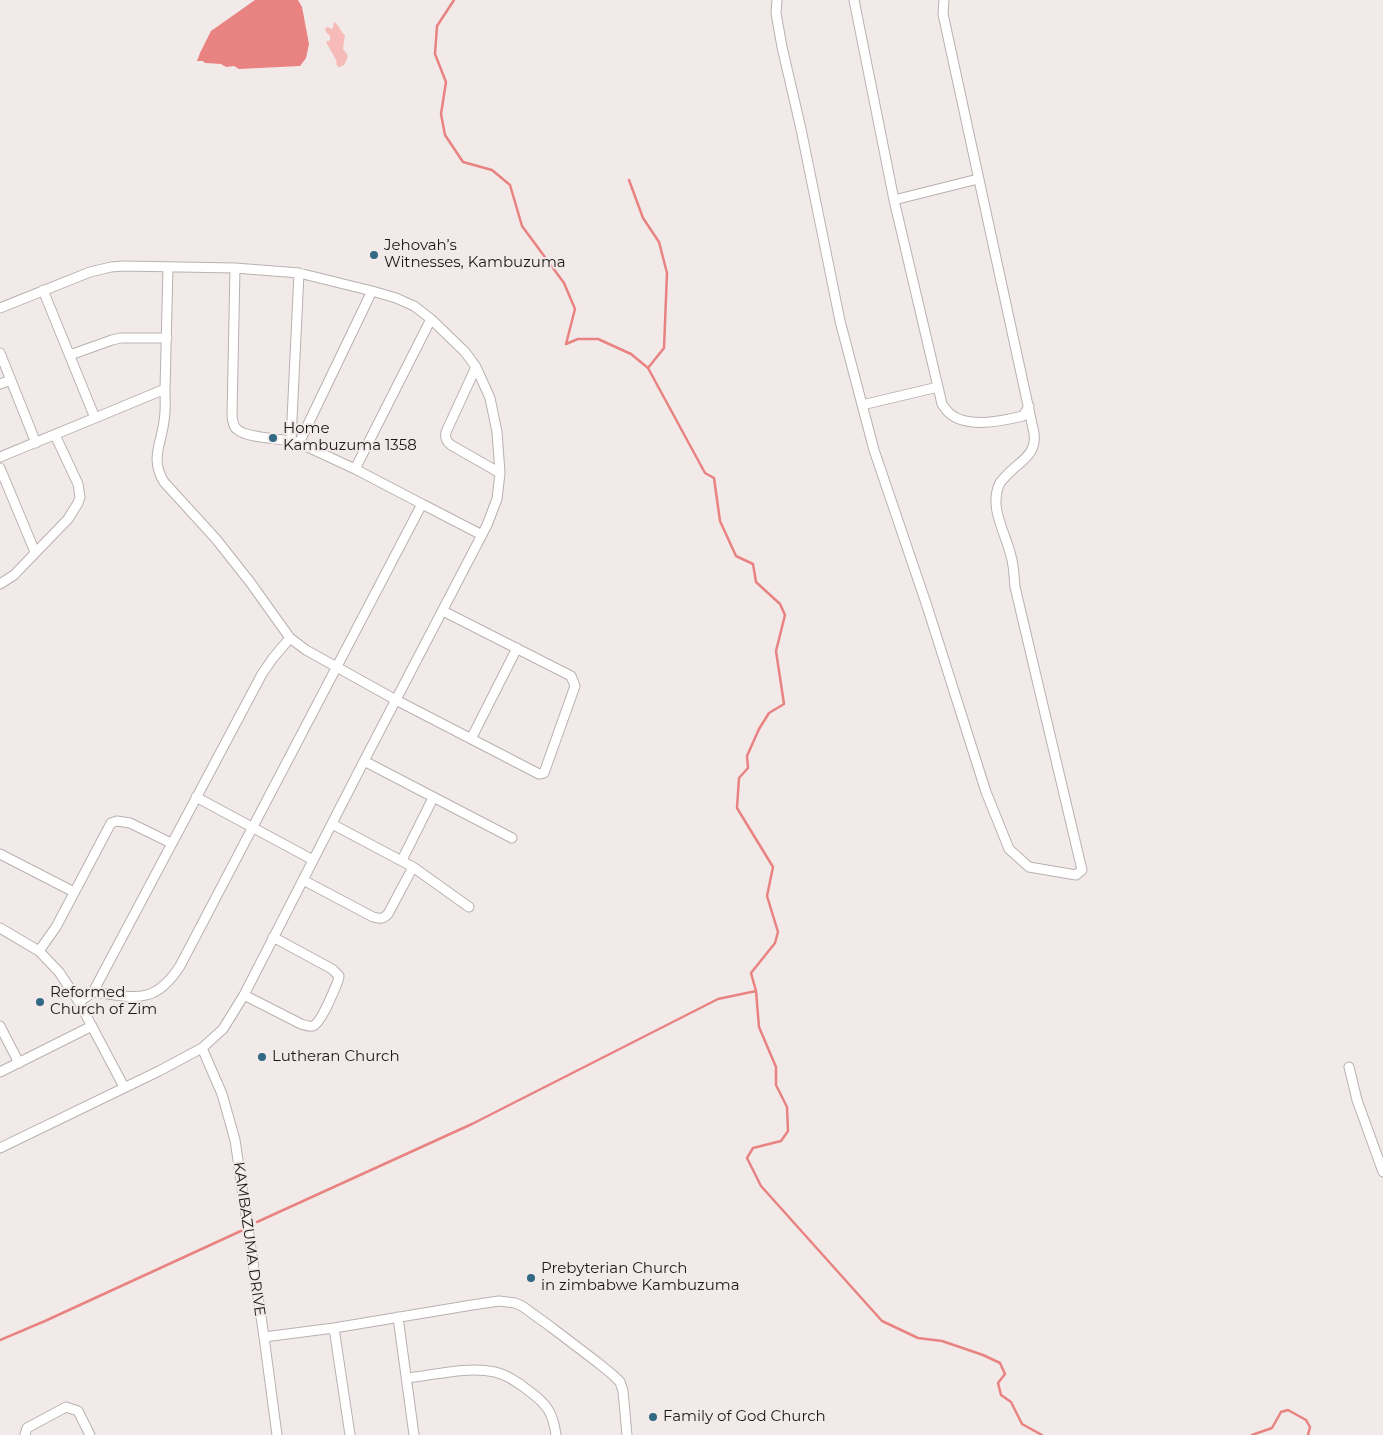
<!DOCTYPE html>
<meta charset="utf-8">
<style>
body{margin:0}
canvas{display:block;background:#f2eae9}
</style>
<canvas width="1383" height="1435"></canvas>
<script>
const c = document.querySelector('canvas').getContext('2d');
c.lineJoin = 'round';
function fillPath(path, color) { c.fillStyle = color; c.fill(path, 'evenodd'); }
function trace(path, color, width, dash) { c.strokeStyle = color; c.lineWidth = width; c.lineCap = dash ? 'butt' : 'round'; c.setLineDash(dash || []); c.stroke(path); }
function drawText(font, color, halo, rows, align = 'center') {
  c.font = font + ' Montserrat,sans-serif'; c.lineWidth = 4; c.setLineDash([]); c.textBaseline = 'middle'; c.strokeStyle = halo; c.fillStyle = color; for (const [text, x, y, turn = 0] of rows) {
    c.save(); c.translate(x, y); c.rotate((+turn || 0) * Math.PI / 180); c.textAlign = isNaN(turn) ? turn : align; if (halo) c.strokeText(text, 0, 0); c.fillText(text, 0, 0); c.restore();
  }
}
fillPath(new Path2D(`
 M 334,22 C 340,25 340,32 345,35 L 343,49 C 350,57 348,57 344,65 L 340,67 L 337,66 L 336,60 L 326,42 L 330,40 L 330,36 L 326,32 L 325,28 L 328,27 L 331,29 L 333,28 Z`), '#f6bbb8');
fillPath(new Path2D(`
 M 255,0 L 298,0 L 302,7 L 309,44 L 306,58 L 300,66 L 239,69 L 234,66 L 226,67 L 221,64 L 205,63 L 203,61 L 197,61 L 200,53 L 211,31 Z`), '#e88381');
trace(new Path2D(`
 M 454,0 L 437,26 L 435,54 L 446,82 L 441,114 L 445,135 L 463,162 L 492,170 L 510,185 L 522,226 L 564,283 L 575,309 L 566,344 L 578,339 L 598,339 L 631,354 L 648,368 L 705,473 L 714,478 L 720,521 L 736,556 L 753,564 L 756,582 L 780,604 L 785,615 L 776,651 L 784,704 L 769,713 L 759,729 L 747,756 L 748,768 L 739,778 L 737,808 L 773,867 L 767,896 L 778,932 L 775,943 L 751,973 L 756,991 L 759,1027 L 776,1067 L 776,1085 L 787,1107 L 788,1131 L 781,1141 L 753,1148 L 747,1158 L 761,1186 L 882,1321 L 918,1338 L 942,1341 L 983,1355 L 1000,1363 L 1005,1374 L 998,1383 L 1001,1395 L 1011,1402 L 1022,1424 L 1042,1435
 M 629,180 L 643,218 L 659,242 L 667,273 L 664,348 L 648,368
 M 257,1222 L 472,1124 L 718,999 L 756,991
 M 0,1340 L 45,1321 L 243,1230
 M 1252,1435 L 1272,1428 L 1281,1412 L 1288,1410 L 1306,1420 L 1310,1427 L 1308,1435`), '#e88381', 2.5);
const street = new Path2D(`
 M 777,0 L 776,13 L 782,47 L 801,129 L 840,321 L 874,450 L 927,606 L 986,792 L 1009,849 L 1029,867 L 1076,875 L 1082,870 L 1015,587 C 1014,577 1014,566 1011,556 C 1006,534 989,508 999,485 C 1000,482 1003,479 1006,476 C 1019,461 1037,456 1034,433 L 943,14 L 944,0
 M 854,0 L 894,200 L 942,404 C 944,407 946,410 949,413 C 967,429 1002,421 1023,416 L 1029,406
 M 894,200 L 978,179
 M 235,268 L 232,416 C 233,422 233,427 238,430 C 249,439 284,438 299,443 L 355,469 L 431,319
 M 0,308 L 90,272 L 111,267 L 124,266 L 235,268 L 299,273 L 372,291 L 396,298 L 414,306 L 431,319 L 465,352 L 476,367 L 490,398 L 497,432 L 500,473 L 497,499 L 487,525 L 364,761 L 244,995 L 223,1029 L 202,1048 L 159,1071 L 0,1148
 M 0,353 L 36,443
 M 70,355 L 112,340 L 121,338 L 167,338
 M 476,367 L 446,432 C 445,438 446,441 451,445 L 500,473
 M 0,384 L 11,380
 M 165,389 C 165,400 166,410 164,421 C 161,445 150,459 164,482 L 216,539 L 250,582 L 290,638
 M 862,405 L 938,387
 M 95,418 L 165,389 L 168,267
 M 291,440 L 299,273
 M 299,443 L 372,291
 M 0,457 L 95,418 L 43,290
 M 0,468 L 35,552
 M 422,504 L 482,535
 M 0,584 L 14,575 L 68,519 L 78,503 L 80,497 L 78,484 L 55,435
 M 471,739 L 517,648
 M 364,761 L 512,838
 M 196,797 L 313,860
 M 332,824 L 413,867 L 469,907
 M 0,854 L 74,892
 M 402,860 L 433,798
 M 303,880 L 373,917 C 380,919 383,919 388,914 L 413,867
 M 0,928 L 39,951 L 59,972 L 79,1002 L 124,1087
 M 39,951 L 56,927 L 111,823 L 117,821 L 130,823 L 171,843
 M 93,992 C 135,997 154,1006 180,966 L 422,504 L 355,469
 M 244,995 L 301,1024 C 304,1025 309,1027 313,1026 C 322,1022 334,990 338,981 L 339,976 L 332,969 L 273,937
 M 79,1002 L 93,992 L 262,674 L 273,658 L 290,638 L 306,650 L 396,700 L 539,774 L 544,773 L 575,686 L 571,676 L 443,611
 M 0,1026 L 19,1063
 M 202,1048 L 222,1094 L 235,1140 L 264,1337 L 277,1435
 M 1349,1067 L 1357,1100 L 1383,1172
 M 0,1072 L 92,1026
 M 398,1317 L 414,1435
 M 334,1328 L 350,1435
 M 264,1337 L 334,1328 L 472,1305 L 499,1301 L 515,1303 L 522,1306 L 551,1327 L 597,1362 L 613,1375 L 620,1382 L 623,1391 L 627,1435
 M 407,1378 C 435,1375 467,1366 495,1372 C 508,1375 519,1383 529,1391 C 547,1404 553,1413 556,1435
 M 25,1435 L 27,1428 L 66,1407 L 78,1411 L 90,1435`);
trace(street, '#b9b1b0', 11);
trace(street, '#fff', 9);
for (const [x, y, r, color] of [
 [374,255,5,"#316883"],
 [273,438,5,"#316883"],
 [40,1002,5,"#316883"],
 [262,1057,5,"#316883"],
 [531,1278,5,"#316883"],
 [653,1417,5,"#316883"]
]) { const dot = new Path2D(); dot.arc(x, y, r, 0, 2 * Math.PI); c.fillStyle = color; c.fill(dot); trace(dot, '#f2eae9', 2); }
drawText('15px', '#1c1a19', '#f2eae9', [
 ["Jehovah’s",384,246],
 ["Witnesses, Kambuzuma",384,263],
 ["Home",283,429],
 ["Kambuzuma 1358",283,446],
 ["Reformed",50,993],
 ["Church of Zim",50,1010],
 ["Lutheran Church",272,1057],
 ["Prebyterian Church",541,1269],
 ["in zimbabwe Kambuzuma",541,1286],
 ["Family of God Church",663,1417]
], 'left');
drawText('15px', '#1c1a19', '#f2eae9', [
 ["KAMBAZUMA DRIVE",249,1239,82]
]);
</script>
